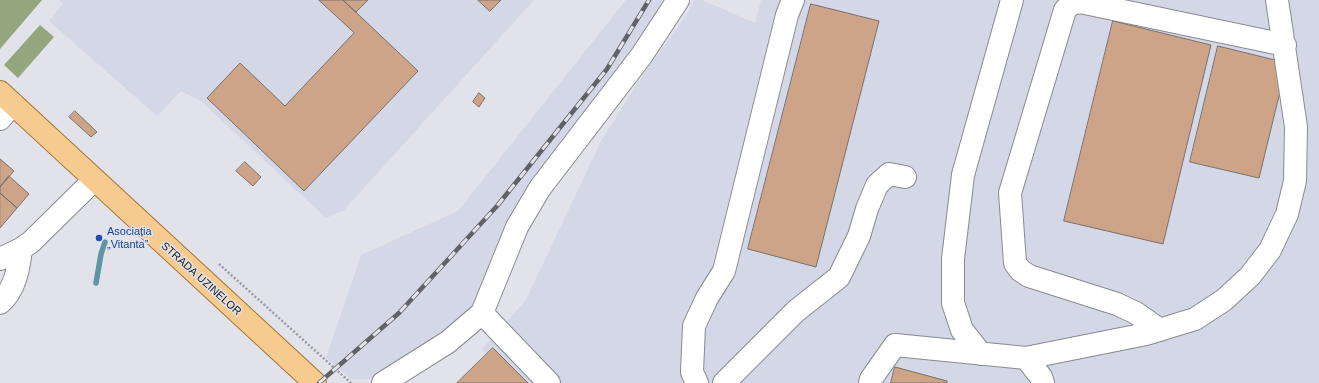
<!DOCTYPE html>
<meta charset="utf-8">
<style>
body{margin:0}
canvas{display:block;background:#e1e2ea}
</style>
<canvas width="1319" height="383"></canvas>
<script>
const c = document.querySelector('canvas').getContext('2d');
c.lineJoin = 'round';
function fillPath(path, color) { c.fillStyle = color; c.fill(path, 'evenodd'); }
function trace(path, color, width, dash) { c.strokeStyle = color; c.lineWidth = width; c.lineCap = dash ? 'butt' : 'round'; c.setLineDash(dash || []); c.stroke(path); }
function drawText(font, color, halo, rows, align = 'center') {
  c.font = font + ' Helvetica,sans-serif'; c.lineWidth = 3; c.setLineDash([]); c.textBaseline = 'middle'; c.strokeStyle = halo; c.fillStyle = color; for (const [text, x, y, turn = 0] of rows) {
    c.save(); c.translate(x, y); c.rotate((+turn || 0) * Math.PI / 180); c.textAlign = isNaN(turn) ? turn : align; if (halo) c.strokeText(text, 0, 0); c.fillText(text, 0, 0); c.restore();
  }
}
fillPath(new Path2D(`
 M 59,0 L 534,0 L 344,210 L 326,218 L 201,101 L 181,91 L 157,116 L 49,21 L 63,4 Z
 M 626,0 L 666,0 L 495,267 L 468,314 L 390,370 L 370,379 L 351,379 L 326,358 L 361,255 L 458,211 Z
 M 694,0 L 702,0 L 755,23 L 761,0 L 1319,0 L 1319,383 L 462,383 L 489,357 L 482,349 L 526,300 L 601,141 L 640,79 L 687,14 Z`), '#d4d7e6');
fillPath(new Path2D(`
 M 0,0 L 42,0 L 0,49 Z
 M 40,25 L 54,37 L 18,78 L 4,65 Z`), '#93a67d');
trace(new Path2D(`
 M 96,283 L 101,254 L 105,242`), '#5d95a2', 5.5);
const building = new Path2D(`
 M 319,0 L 343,0 L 418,71 L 304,191 L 207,98 L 240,63 L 285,106 L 354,33 Z
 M 343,0 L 368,0 L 356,12 Z
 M 478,0 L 501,0 L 490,11 Z
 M 811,4 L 879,21 L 816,267 L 748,249 Z
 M 1113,21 L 1211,45 L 1163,244 L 1064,221 Z
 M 1218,46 L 1287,63 L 1259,178 L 1190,162 Z
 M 479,93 L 485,98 L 479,107 L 473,102 Z
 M 75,111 L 97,132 L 91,137 L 69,117 Z
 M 0,159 L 14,171 L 0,187 Z
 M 245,162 L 261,177 L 253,186 L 236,171 Z
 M 9,176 L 29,194 L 17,208 L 0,193 L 0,187 Z
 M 0,193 L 17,208 L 0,228 Z
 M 493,348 L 528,383 L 457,383 Z
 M 895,367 L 947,381 L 947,383 L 891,383 Z`);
fillPath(building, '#cda488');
trace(building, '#78716c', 1);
const minor = new Path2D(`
 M 0,119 L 13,104
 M 0,259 L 21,249 L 31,242 L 94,180
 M 0,303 C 15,290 19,268 21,249
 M 482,313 L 549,383
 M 1160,330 L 1136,313 L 1117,304 L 1029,276 L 1020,270 L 1015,263 L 1010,193 L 1065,10 L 1071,4 L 1080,2 L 1285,45
 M 981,354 L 962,330 L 953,303 L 953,259 L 963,175 L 1012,0
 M 1026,358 L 1146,334 L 1195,319 L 1224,300 L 1250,276 L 1270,250 L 1287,214 L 1295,181 L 1296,127 L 1277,0
 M 383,383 L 448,342 L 482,313 L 517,227 L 540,188 L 642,55 L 678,0
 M 697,383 L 692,372 L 694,326 L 707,298 L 724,271 L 787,15 L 793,0
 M 724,383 L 796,311 L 839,277 L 859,236 L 867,209 L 877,185 L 889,174 L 905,177
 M 870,383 L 871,379 L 895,345 L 1026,358 L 1041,377 L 1043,383`);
const major = new Path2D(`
 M 0,92 L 315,383`);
trace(minor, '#888a91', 24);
trace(major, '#a57536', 24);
trace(new Path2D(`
 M 219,264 L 351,383`), '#9b9ca2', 2.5, [2, 2]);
trace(minor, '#fff', 22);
trace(major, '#f7ca8f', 22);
const rail = new Path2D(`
 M 319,383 L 399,313 L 497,206 L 607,69 L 649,0`);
trace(rail, '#616267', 4.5);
trace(rail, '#e1e2ea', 3, [9]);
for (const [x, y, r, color] of [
 [99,238,4,"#1a4fb4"]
]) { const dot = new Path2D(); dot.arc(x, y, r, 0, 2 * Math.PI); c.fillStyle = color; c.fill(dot); trace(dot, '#e1e2ea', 1.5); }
drawText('11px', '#164399', '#e1e2ea', [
 ["Asociația",107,232],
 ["„Vitanta”",107,245]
], 'left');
drawText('11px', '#191a1c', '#e1e2ea', [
 ["STRADA UZINELOR",201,279,42]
]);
</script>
